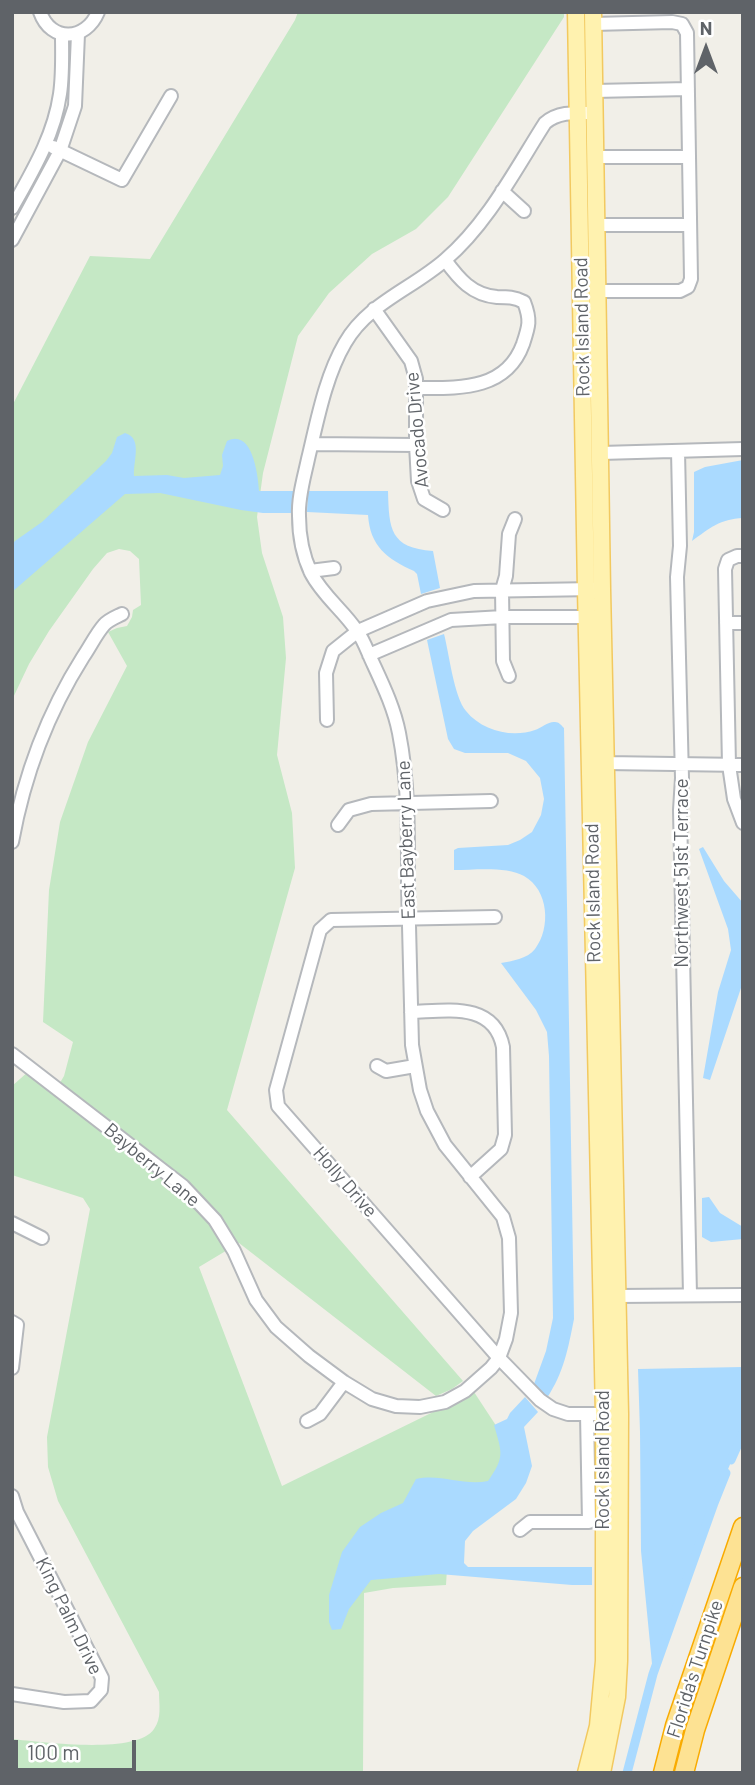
<!DOCTYPE html>
<style>
body{margin:0}
#map{position:relative;width:755px;height:1785px;overflow:hidden;background:#f1efe8;font-family:Barlow,sans-serif}
canvas{display:block}
.frame{position:absolute;inset:0;border:14px solid #5f6368;pointer-events:none}
.north{position:absolute;left:671px;top:14px;width:70px;height:70px;-webkit-text-stroke:5px #fff;paint-order:stroke;rotate:0deg;font-size:19px;font-weight:700;line-height:28px;text-align:center;color:#5f6368}
.north::after{content:'';display:block;margin:auto;width:24px;height:32px;background:#5f6368;clip-path:polygon(50% 0,100% 100%,50% 72%,0 100%)}
.scale{position:absolute;left:14px;top:1740px;width:122px;height:32px;box-sizing:border-box;border:4px solid #5f6368;border-top:0;padding-left:9px;font-size:21px;line-height:24px;white-space:nowrap;color:#5f6368;-webkit-text-stroke:5px #fff;paint-order:stroke}
</style>
<div id="map">
<canvas width="755" height="1785"></canvas>
<div class="frame"></div>
<div class="north">N</div>
<div class="scale">100 m</div>
</div>
<script>
const c = document.querySelector('canvas').getContext('2d');
c.lineJoin = 'round';
function fillPath(path, color) { c.fillStyle = color; c.fill(path, 'evenodd'); }
function trace(path, color, width, dash) { c.strokeStyle = color; c.lineWidth = width; c.lineCap = dash ? 'butt' : 'round'; c.setLineDash(dash || []); c.stroke(path); }
function drawText(font, color, halo, rows, align = 'center') {
  c.font = font + ' Barlow,sans-serif'; c.lineWidth = 5; c.setLineDash([]); c.textBaseline = 'middle'; c.strokeStyle = halo; c.fillStyle = color; for (const [text, x, y, turn = 0] of rows) {
    c.save(); c.translate(x, y); c.rotate((+turn || 0) * Math.PI / 180); c.textAlign = isNaN(turn) ? turn : align; if (halo) c.strokeText(text, 0, 0); c.fillText(text, 0, 0); c.restore();
  }
}
fillPath(new Path2D(`
 M 298,12 L 564,12 L 564,17 L 448,197 L 416,229 L 372,254 L 329,293 L 298,336 L 263,473 L 257,517 L 262,553 L 283,617 L 286,658 L 277,755 L 292,813 L 295,868 L 227,1110 L 463,1381 L 452,1389 L 436,1396 L 239,1243 L 199,1267 L 282,1486 L 474,1392 L 516,1456 L 448,1552 L 446,1585 L 393,1588 L 364,1593 L 363,1773 L 12,1773 L 12,1739 C 41,1742 137,1755 154,1729 C 162,1718 159,1705 159,1692 L 58,1501 L 48,1467 L 47,1437 L 90,1209 L 83,1198 L 12,1175 L 12,1086 L 29,1071 L 55,1091 L 64,1076 L 73,1042 L 43,1022 L 49,890 L 60,822 L 88,742 L 127,666 L 108,632 L 117,628 L 127,626 L 132,617 L 133,610 L 141,605 L 139,559 L 130,551 L 119,549 L 107,553 L 93,569 L 49,631 L 29,664 L 12,700 L 12,406 L 90,256 L 150,259 L 295,20 Z`), '#c5e8c5');
fillPath(new Path2D(`
 M 125,433 C 143,438 133,461 134,476 L 167,475 L 184,478 L 220,475 L 223,466 L 222,455 L 227,441 C 252,428 258,474 259,491 L 295,491 L 293,513 L 263,513 L 241,510 L 160,493 L 125,494 L 12,592 L 12,545 L 15,541 L 42,522 L 106,461 L 112,453 L 117,437 Z
 M 743,460 L 743,518 C 720,519 710,528 692,541 L 694,532 L 694,472 L 705,467 Z
 M 308,491 L 388,491 C 389,529 390,548 433,551 L 440,588 L 421,594 L 417,574 L 414,571 C 387,559 370,546 368,515 L 307,512 Z
 M 444,634 C 449,653 454,697 466,711 C 482,731 512,738 535,730 C 541,728 549,721 555,722 C 559,722 561,725 564,728 L 574,1319 C 568,1349 564,1372 547,1398 L 534,1384 L 546,1351 L 553,1318 L 549,1056 L 547,1032 L 536,1010 L 501,963 C 512,961 527,959 535,949 C 551,928 549,890 524,876 C 507,866 474,870 454,870 L 454,850 L 458,848 L 508,845 L 520,840 L 532,832 L 541,815 L 544,799 L 540,778 L 526,761 L 508,753 L 465,753 L 454,749 L 448,739 L 427,640 Z
 M 703,847 L 724,881 L 743,903 L 743,982 L 710,1080 L 703,1078 L 718,992 L 731,950 L 728,929 L 699,849 Z
 M 709,1197 L 720,1213 L 743,1227 L 743,1239 L 711,1242 L 702,1237 L 702,1198 Z
 M 743,1367 L 743,1433 L 714,1503 L 653,1674 L 641,1551 L 640,1432 L 638,1369 Z
 M 525,1397 L 538,1412 L 524,1427 L 532,1466 L 526,1483 L 516,1499 L 473,1531 L 465,1541 L 464,1563 L 468,1567 L 592,1567 L 592,1585 L 572,1585 L 439,1574 L 371,1580 L 349,1609 L 341,1629 L 332,1630 L 329,1622 L 329,1595 L 342,1552 L 360,1527 L 381,1513 L 403,1503 L 416,1479 C 440,1473 463,1486 488,1481 C 505,1457 502,1453 494,1425 L 507,1419 L 510,1413 Z`), '#aadaff');
trace(new Path2D(`
 M 731,1460 L 743,1433
 M 627,1773 L 653,1674 L 714,1503 L 726,1473`), '#aadaff', 9);
const minor = new Path2D(`
 M 40,12 C 51,43 86,41 98,12
 M 593,24 L 672,22 L 682,24 L 687,33 L 691,279 L 688,287 L 680,291 L 598,291
 M 594,91 L 688,89
 M 53,147 L 122,180 L 171,96
 M 596,157 L 689,157
 M 502,191 L 524,211
 M 12,208 C 32,172 54,136 60,94 C 63,74 62,54 62,34
 M 597,225 L 690,225
 M 12,240 L 60,151 L 75,106 L 78,34
 M 374,309 L 411,361 L 416,379 L 416,445 L 418,481 L 424,499 L 443,510
 M 417,388 C 458,388 506,391 523,344 C 529,326 531,320 524,302 C 514,297 508,297 497,297 C 472,295 459,279 445,260
 M 312,444 L 416,445
 M 678,451 L 680,546 L 677,577 L 682,778 L 680,810 L 690,1295
 M 601,453 L 743,449
 M 743,556 L 737,556 L 728,560 L 725,569 L 729,765 L 734,799 L 743,823
 M 310,571 L 334,568
 M 726,623 L 743,623
 M 369,655 L 451,620 L 503,617 L 592,617
 M 509,676 L 503,661 L 502,590 L 506,576 L 509,534 L 515,519
 M 327,720 L 326,673 L 333,651 L 358,631 L 427,601 L 474,591 L 595,589
 M 600,761 L 606,763 L 743,765
 M 338,825 L 349,810 L 371,804 L 491,801
 M 12,842 C 24,776 47,714 83,657 C 90,647 96,634 104,625 C 108,620 116,617 122,614
 M 495,917 L 331,920 L 320,930 L 276,1090 L 278,1106 L 499,1358 L 540,1400 L 553,1409 L 568,1414 L 612,1414
 M 411,1012 C 446,1011 494,1001 503,1047 L 505,1135 L 501,1149 L 470,1177
 M 12,1054 L 183,1186 L 215,1220 L 234,1251 L 256,1300 L 276,1327 L 309,1356 L 344,1382 L 372,1399 L 396,1406 L 420,1407 L 445,1402 L 465,1391 L 491,1368 L 499,1358 L 506,1339 L 511,1313 L 509,1238 L 503,1217 L 445,1145 L 427,1111 L 420,1090 L 412,1045 C 411,992 409,939 408,886 C 408,835 409,784 399,733 C 394,707 382,683 371,659 C 367,650 363,639 357,631 C 343,610 323,596 311,573 C 303,556 299,535 299,516 C 298,497 304,478 308,459 C 317,422 325,377 345,343 C 368,303 412,289 445,260 C 488,223 515,170 545,123 C 559,111 577,113 595,113
 M 377,1066 L 386,1071 L 415,1066
 M 12,1223 L 42,1238
 M 617,1296 L 743,1295
 M 12,1322 L 17,1325 L 12,1368
 M 307,1421 L 320,1414 L 344,1382
 M 12,1496 L 17,1512 L 102,1678 L 101,1690 L 91,1701 L 64,1702 L 12,1694
 M 520,1530 L 530,1522 L 589,1522 L 587,1414`);
const major = new Path2D(`
 M 576,12 L 586,590 L 604,1414 L 604,1661 L 598,1726 L 586,1773
 M 593,12 L 602,589 L 620,1414 L 619,1661 L 617,1697 L 602,1773`);
const highway = new Path2D(`
 M 663,1773 L 675,1726 L 743,1527
 M 684,1773 L 695,1730 L 743,1587`);
trace(minor, '#b5b8bc', 16);
trace(major, '#f2c960', 19);
trace(highway, '#f9ab00', 21);
trace(minor, '#fff', 12);
trace(major, '#fff2af', 16);
trace(highway, '#fde293', 18);
drawText('19px', '#5f6368', '#fff', [
 ["Rock Island Road",582,327,-91],
 ["Avocado Drive",417,430,-95],
 ["East Bayberry Lane",406,840,-92],
 ["Northwest 51st Terrace",682,873,-90],
 ["Rock Island Road",593,893,-91],
 ["Bayberry Lane",152,1165,40],
 ["Holly Drive",345,1182,49],
 ["Rock Island Road",603,1460,-90],
 ["King Palm Drive",69,1616,64],
 ["Florida's Turnpike",695,1669,-72]
]);
</script>
